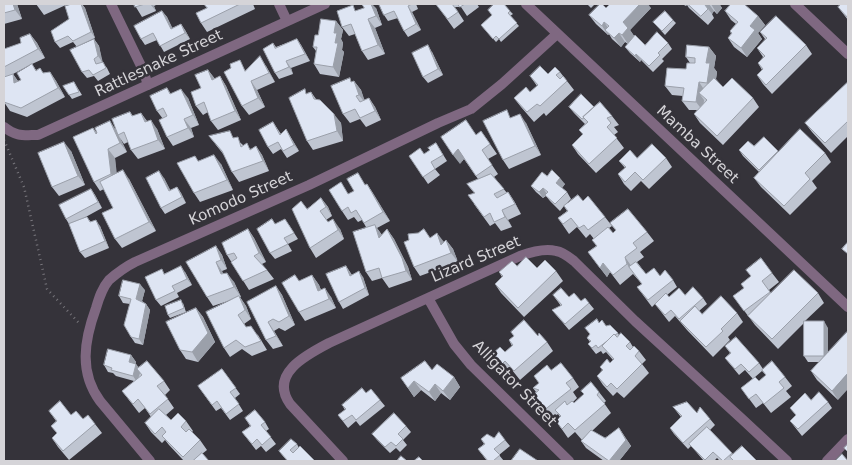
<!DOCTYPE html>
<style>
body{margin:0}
#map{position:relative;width:852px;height:465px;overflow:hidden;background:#35333a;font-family:"DejaVu Sans",sans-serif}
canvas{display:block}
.frame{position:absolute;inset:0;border:5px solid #d5d4d8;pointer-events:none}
</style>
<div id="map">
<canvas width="852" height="465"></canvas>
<div class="frame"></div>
</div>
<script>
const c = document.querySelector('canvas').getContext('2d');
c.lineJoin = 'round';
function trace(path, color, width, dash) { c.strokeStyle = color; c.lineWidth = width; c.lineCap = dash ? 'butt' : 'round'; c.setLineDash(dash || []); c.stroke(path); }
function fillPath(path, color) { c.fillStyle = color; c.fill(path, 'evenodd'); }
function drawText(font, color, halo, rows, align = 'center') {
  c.font = font + ' "DejaVu Sans",sans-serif'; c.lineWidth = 5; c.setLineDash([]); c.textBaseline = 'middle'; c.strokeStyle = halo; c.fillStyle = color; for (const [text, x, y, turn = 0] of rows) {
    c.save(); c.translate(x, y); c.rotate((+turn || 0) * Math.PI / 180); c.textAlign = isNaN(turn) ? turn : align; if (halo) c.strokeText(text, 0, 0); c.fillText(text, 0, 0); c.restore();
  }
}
trace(new Path2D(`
 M 4,140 L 24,187 L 47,289 L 79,323`), '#78767c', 2.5, [1, 4]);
trace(new Path2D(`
 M 111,4 L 143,70 L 148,85
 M 279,4 L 287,21
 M 526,4 L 848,307
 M 795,4 L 848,54
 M 4,127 C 17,137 23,135 38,135 L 325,4
 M 428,298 L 454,344 L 471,365 L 569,461
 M 150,461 L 100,401 C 79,372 84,341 96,308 C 99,298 102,288 109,280 C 117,273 125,267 135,262 L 309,185 L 438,123 L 471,109 L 502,84 L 557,34
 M 343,461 L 290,404 C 269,374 306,355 329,343 L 520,256 C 531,252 544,248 556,251 C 563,252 569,257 574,261 L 635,321 L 742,419 L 787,461
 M 827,461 L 848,439`), '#7f6881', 10);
fillPath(new Path2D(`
 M 4,4 L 17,4 L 22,19 L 4,24 Z
 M 36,4 L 68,4 L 44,15 Z
 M 73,4 L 82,4 L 85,8 L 95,38 L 77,47 L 73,42 L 60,48 L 55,42 L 69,19 Z
 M 134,4 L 158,4 L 154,6 L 156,11 L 142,17 Z
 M 204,4 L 253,4 L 255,9 L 207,32 L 201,23 L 207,8 Z
 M 379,4 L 416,4 L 418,9 L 412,12 L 421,30 L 408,37 L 404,31 L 398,18 L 388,21 L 384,15 Z
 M 436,4 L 477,4 L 479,7 L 467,16 L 461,7 L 455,7 L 464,21 L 454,29 Z
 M 587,4 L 595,4 L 591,8 Z
 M 682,4 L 722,4 L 720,5 L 722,8 L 717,14 L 714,11 L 712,14 L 714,18 L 708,25 L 689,8 L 687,5 L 686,6 Z
 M 848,4 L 848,20 L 838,7 Z
 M 376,8 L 382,25 L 375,28 L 385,54 L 368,60 L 362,51 L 355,34 L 349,36 L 342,27 L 356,11 Z
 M 606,8 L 651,8 L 630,30 L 634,36 L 645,45 L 668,43 L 672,49 L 662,59 L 664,61 L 653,72 L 641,60 L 640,62 L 630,53 L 625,47 L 628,44 L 625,42 L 621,47 L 612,39 L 609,34 L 608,35 L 596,24 L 589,15 Z
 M 488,10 L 510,11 L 513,14 L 510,16 L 519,26 L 501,42 L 499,39 L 496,42 L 481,25 L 492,15 Z
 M 162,11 L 167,17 L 172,28 L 181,24 L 185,30 L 190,39 L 164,52 L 157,40 L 145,45 L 141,39 Z
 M 725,11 L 758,16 L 765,25 L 758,33 L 762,39 L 747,57 L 734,47 L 728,38 L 731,34 L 730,31 L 736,24 L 731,20 Z
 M 673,20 L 676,23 L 665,35 L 653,22 Z
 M 336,21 L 343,30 L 341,39 L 343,43 L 342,50 L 344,52 L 339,77 L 320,74 L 314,64 L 316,51 L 313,47 L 318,35 Z
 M 760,32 L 806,45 L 812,54 L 772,94 L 763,84 L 757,75 L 762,70 L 758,63 L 763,57 L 757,48 L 765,39 Z
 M 30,34 L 37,43 L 45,58 L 32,64 L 36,70 L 40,68 L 43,73 L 50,72 L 56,81 L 65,97 L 27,117 L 10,111 L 4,102 L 4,46 L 5,49 L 21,43 ZM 30,65 L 21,80 L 18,81 L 13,74 Z
 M 94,39 L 99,46 L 102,62 L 107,68 L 110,74 L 98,81 L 94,76 L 87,78 L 82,72 Z
 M 297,39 L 301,45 L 310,61 L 291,68 L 293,74 L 279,79 L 275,73 L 273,43 L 276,47 Z
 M 709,47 L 716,56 L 714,68 L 717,72 L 716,79 L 723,87 L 753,98 L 759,107 L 723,145 L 700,123 L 694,114 L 697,110 L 689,110 L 682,101 L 683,96 L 672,95 L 665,86 L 686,69 L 690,63 L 686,57 Z
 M 432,52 L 443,75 L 428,83 L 423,77 Z
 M 266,66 L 275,82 L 257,90 L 265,107 L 249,115 L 242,106 L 246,70 Z
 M 208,70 L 215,79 L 220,76 L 226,86 L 241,120 L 218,130 L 211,121 L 208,112 L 203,115 L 196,106 L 201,88 Z
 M 560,72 L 574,90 L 546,116 L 544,113 L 534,122 L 521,107 L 514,98 L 530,92 L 537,86 L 530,76 L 548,74 Z
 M 354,81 L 361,90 L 364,100 L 369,98 L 375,107 L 381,120 L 366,127 L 360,119 L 350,123 L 343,114 L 352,82 Z
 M 74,82 L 82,95 L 72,99 L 63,86 Z
 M 848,82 L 848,136 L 831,153 L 812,132 L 805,123 Z
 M 167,88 L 171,94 L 188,98 L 199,125 L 191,128 L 194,137 L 173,146 L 167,137 L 163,119 L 157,111 Z
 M 311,92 L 316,99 L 341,123 L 343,141 L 313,150 L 307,141 L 307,93 Z
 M 569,107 L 594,107 L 612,116 L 619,125 L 614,127 L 618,132 L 614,135 L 624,148 L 596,173 L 578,154 L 572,145 L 583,135 L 579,130 L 585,124 L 574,113 Z
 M 130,112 L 133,116 L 141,113 L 147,121 L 157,129 L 165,149 L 138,159 L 131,150 L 128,142 L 124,144 L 120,138 L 127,152 L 115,158 L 116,173 L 129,179 L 156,231 L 122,248 L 115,239 L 113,208 L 104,189 L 100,191 L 94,182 L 93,128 L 97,133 L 116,129 Z
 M 512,117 L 526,123 L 541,155 L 509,169 L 503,160 Z
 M 273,122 L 281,134 L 286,129 L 290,136 L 299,151 L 287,158 L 281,149 L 273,154 L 268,147 Z
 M 481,131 L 497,154 L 488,159 L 498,174 L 494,177 L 507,193 L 508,192 L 514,201 L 521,214 L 508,220 L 512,227 L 501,231 L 495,223 L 490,226 L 474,204 L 474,193 L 467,184 L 478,179 L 464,159 L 460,164 L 476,135 Z
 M 209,136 L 235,138 L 243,145 L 251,149 L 256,146 L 262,155 L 269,171 L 239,182 L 232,172 L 224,155 L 216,145 Z
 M 764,137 L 778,152 L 825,153 L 831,162 L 812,181 L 817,188 L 790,215 L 761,187 L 754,178 L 759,172 L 743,156 L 739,150 L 754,146 Z
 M 436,143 L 447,161 L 435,169 L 440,175 L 428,184 L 409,156 L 424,154 L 430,150 Z
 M 71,151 L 85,185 L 59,196 L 52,187 Z
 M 637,158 L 666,158 L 672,167 L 649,189 L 641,181 L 631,191 L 624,184 L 618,174 L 625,168 L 619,161 Z
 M 221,164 L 233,190 L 200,202 L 194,193 Z
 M 547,176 L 565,184 L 562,188 L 567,192 L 571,199 L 567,203 L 583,201 L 605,217 L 612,226 L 609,228 L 613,233 L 616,231 L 610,223 L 647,232 L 654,241 L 640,252 L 644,257 L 637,262 L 646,274 L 660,276 L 673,280 L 677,287 L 667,295 L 669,297 L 685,295 L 703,298 L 707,304 L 699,311 L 702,314 L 737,313 L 743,322 L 728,337 L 730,340 L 713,357 L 687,330 L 675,316 L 669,322 L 655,304 L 652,307 L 637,287 L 642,284 L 633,274 L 620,285 L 610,272 L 607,277 L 588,252 L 596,246 L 594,239 L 590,234 L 586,238 L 577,227 L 569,234 L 558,218 L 567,211 L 564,206 L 560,211 L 550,201 L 546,196 L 543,198 L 536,192 L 531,186 Z
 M 164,178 L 170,190 L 177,187 L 181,193 L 186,203 L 165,214 L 161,208 Z
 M 367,184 L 390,221 L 377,228 L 382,235 L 387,229 L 394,239 L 408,267 L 412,280 L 389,288 L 382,278 L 372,281 L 366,272 L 366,227 L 362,220 L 358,222 L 354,217 L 348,220 L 342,211 L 349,194 Z
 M 91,189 L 95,195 L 102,208 L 82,219 L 87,217 L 91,222 L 100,226 L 109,248 L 85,258 L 80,252 L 69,224 L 66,219 Z
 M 321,198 L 328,207 L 332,216 L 326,220 L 328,222 L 340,229 L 344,239 L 316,258 L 310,248 L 307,209 Z
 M 275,224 L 289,225 L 298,239 L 288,244 L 292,251 L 275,259 L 270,253 Z
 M 248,229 L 254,238 L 266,262 L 262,264 L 267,270 L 274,279 L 249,290 L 227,255 Z
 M 430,238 L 444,242 L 446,240 L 453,249 L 458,262 L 420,276 L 414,267 Z
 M 216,246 L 222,255 L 227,269 L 222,271 L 223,274 L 234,282 L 241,297 L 240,297 L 246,306 L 251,319 L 244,324 L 246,327 L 258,335 L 267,350 L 252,356 L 242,349 L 230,357 L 224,348 L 234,299 L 213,306 L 207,297 Z
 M 346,266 L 352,275 L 363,277 L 369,295 L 343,309 L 339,302 Z
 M 517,266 L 556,271 L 563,281 L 524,317 L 501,293 L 495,284 L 502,277 L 499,272 Z
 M 185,272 L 192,285 L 177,293 L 179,297 L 161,306 L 156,300 L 165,273 Z
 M 772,273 L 779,282 L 769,290 L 771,293 L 818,293 L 824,303 L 805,321 L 828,328 L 828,352 L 838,400 L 817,380 L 811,371 L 819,362 L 808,362 L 804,356 L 804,323 L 778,349 L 755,325 L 733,296 Z
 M 312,275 L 319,285 L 321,290 L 331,297 L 336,308 L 305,321 L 299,312 L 299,281 Z
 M 276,286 L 282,295 L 295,325 L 285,331 L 279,328 L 274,331 L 283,346 L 273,349 L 266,340 L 247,302 Z
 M 145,290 L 142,301 L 146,304 L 150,310 L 143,345 L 135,343 L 131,337 L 130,304 L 123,303 L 119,296 Z
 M 553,295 L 569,297 L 581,301 L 589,303 L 594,309 L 569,330 L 552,310 L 561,306 Z
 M 183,303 L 186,312 L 170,318 L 168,315 Z
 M 196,308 L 203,317 L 215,342 L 198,362 L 186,359 L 180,350 Z
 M 599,323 L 618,333 L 619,335 L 630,342 L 633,347 L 639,351 L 646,360 L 642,364 L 649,373 L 624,398 L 617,392 L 613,396 L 603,385 L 597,376 L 602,370 L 600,367 L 610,363 L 613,360 L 606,352 L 603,354 L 601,351 L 596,354 L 588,344 L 590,342 L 587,338 Z
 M 511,332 L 538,336 L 547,342 L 553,351 L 520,380 L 512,370 L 508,374 L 498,363 L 492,354 L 505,352 L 512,346 L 509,340 L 514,336 Z
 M 725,346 L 759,363 L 763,369 L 785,377 L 792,386 L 786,391 L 791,397 L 771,413 L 763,403 L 756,408 L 741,388 L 753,379 L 745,370 L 739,375 L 725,358 L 730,353 ZM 762,371 L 766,375 L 759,381 L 755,377 Z
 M 131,355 L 136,362 L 135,364 L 139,368 L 164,381 L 170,390 L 165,395 L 174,408 L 166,415 L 171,420 L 186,421 L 193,431 L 192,432 L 200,440 L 207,450 L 202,454 L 209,461 L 184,461 L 169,445 L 165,440 L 162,443 L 151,432 L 145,423 L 151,417 L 145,408 L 139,413 L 122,391 L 134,381 L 116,376 L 113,373 L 108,372 L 104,365 Z
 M 222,369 L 240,394 L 235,398 L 243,411 L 230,420 L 221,408 L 216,411 L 198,386 Z
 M 432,370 L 454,377 L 460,387 L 450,400 L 441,393 L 435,401 L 421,390 L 414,397 L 401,378 Z
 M 551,370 L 573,378 L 579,387 L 573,392 L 577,398 L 573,402 L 574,403 L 584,394 L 581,391 L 599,392 L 606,401 L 604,403 L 611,413 L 592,431 L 605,438 L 619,428 L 631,446 L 619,461 L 604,461 L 586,448 L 581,441 L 585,436 L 582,440 L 575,432 L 568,438 L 556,421 L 560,417 L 558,414 L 550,420 L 538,405 L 532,396 L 536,392 L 533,388 L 539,383 L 534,376 Z
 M 366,393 L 380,400 L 385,406 L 360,426 L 356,421 L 348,428 L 338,415 L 345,410 L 342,405 Z
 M 811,400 L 828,402 L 832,408 L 802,436 L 790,421 L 796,415 L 790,408 Z
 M 673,407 L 697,413 L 710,419 L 715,425 L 710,430 L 733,454 L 757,461 L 720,461 L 717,458 L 714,461 L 704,461 L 691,446 L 688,449 L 674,434 L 670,428 L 681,417 Z
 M 49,411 L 71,415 L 95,424 L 102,433 L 69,460 L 58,447 L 52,438 L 57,433 L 51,426 L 56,421 Z
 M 245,418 L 265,422 L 269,429 L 266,431 L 276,444 L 266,452 L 261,446 L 256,450 L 242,432 L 250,426 Z
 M 406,426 L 411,432 L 403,440 L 407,445 L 400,452 L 396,448 L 390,453 L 377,440 L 372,434 Z
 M 494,438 L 505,440 L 510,446 L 499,455 L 504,461 L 487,461 L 478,449 L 484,444 L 481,439 Z
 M 297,444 L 299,448 L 287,461 L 279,451 Z`), '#bfc5d1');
fillPath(new Path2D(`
 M 13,4 L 17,4 L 22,19 L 15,10 Z
 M 81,4 L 85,8 L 95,38 L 91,32 Z
 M 150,4 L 153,4 L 156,11 Z
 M 371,4 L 372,4 L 376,8 L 382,25 L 376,16 Z
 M 640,4 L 648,4 L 651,8 L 630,30 L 635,37 L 628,44 L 622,35 L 623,22 Z
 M 706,4 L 709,4 L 714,11 L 712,14 L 705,5 Z
 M 711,4 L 722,4 L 720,5 L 722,8 L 717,14 Z
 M 408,6 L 412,12 L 421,30 L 416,24 Z
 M 162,11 L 167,17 L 176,35 L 171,29 Z
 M 758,16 L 765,25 L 758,33 L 762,39 L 747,57 L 741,48 L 750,26 Z
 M 368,19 L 375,28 L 385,54 L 378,45 Z
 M 336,21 L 343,30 L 341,39 L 343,43 L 342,50 L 344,52 L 339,77 L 333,67 L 335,43 L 334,33 Z
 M 604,22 L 611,32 L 605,30 L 609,34 L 608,35 L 602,26 Z
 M 181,24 L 185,30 L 190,39 L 185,33 Z
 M 619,33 L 625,42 L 621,47 L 614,38 Z
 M 30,34 L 37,43 L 45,58 L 38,49 Z
 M 94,39 L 99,46 L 103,63 L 98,56 Z
 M 297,39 L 301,45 L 310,61 L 305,54 Z
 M 428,45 L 432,52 L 443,75 L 438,69 Z
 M 709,47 L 716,56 L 714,68 L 717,72 L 714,92 L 707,83 L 706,63 Z
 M 636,54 L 641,60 L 640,62 L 635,56 Z
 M 260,56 L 266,66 L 275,82 L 269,73 Z
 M 286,61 L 291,68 L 293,74 L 289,67 Z
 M 208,70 L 215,79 L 212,80 Z
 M 50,72 L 56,81 L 65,97 L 58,88 Z
 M 13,74 L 19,83 L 14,83 Z
 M 220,76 L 226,86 L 241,120 L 235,111 Z
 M 251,81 L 257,90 L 265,107 L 258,98 Z
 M 354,81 L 361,90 L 366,104 L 359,95 Z
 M 699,82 L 705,91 L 699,93 L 704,100 L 703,111 L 696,102 Z
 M 181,89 L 188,98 L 199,125 L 193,115 Z
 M 369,98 L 375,107 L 381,120 L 375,111 Z
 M 141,113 L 147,122 L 145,122 Z
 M 334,114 L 341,123 L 343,141 L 337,131 Z
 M 520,114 L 526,123 L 541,155 L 535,146 Z
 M 184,119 L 191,128 L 194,137 L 188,128 Z
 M 151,120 L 157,129 L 165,149 L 158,140 Z
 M 110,121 L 116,130 L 127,152 L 120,143 Z
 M 286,129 L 290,136 L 299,151 L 294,145 Z
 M 64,142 L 71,151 L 85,185 L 78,176 Z
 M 256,146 L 262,155 L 269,171 L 263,161 Z
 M 108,149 L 115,158 L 118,183 L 111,174 Z
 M 458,149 L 464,158 L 460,164 L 453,155 Z
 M 214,155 L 221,164 L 233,190 L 227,180 Z
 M 123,170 L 129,179 L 156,231 L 149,222 Z
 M 159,171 L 164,178 L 174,197 L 169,191 Z
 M 560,178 L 565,184 L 561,189 L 556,183 Z
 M 367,184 L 373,193 L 390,221 L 383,212 Z
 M 177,187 L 181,193 L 186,203 L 182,197 Z
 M 543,188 L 547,194 L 543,198 L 539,192 Z
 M 91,189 L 95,195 L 102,208 L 98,202 Z
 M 508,192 L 514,201 L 521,214 L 515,204 Z
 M 321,198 L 328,207 L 332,216 L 326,207 Z
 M 502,210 L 508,220 L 512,227 L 505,217 Z
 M 333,219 L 340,229 L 344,239 L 338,230 Z
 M 96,220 L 100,226 L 109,248 L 105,241 Z
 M 375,225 L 381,234 L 386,247 L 379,238 Z
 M 248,229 L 254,238 L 266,262 L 259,253 Z
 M 387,229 L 394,239 L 408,267 L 412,280 L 406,271 Z
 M 437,233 L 444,242 L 441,245 Z
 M 446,240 L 453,249 L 458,262 L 451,253 Z
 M 216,246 L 222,255 L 227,269 L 221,260 Z
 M 625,257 L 632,267 L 629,267 L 633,274 L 627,264 Z
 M 216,262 L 222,271 L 227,283 L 221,274 Z
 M 603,263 L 610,272 L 607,277 L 600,268 Z
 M 181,266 L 185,272 L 192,285 L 187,279 Z
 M 346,266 L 350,272 L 354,282 L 350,276 Z
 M 359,271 L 363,277 L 369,295 L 365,288 Z
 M 227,273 L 234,282 L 241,297 L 234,287 Z
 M 312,275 L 319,285 L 325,300 L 318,291 Z
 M 140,284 L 145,290 L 141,305 L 136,299 Z
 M 276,286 L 282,295 L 295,325 L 289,316 Z
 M 325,288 L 331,297 L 336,308 L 329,299 Z
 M 239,296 L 246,306 L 251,319 L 245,310 Z
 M 146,304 L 150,310 L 143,345 L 139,339 Z
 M 196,308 L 203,317 L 215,342 L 198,362 L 192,352 Z
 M 824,321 L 828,328 L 828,362 L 824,356 Z
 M 268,322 L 274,331 L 283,346 L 276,336 Z
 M 131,355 L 136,362 L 134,368 L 129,362 Z
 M 136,364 L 141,370 L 137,382 L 133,376 Z
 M 848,373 L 848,389 L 838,400 L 832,391 Z
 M 454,377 L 460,387 L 450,400 L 443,391 Z
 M 414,381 L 421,390 L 414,397 L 408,388 Z
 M 435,384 L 441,393 L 435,401 L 429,392 Z
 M 619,428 L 631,446 L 619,461 L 609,461 Z`), '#9ba0aa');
const building = new Path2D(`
 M 4,4 L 13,4 L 15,10 L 4,13 Z
 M 73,4 L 81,4 L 91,32 L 73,41 L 68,36 L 55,42 L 51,31 L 69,19 L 65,6 Z
 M 134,4 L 145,4 L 135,7 Z
 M 204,4 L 240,4 L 201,23 L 196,13 L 207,8 Z
 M 362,4 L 371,4 L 376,16 L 368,19 L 378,45 L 362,51 L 351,24 L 342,27 L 337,11 L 353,5 L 355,11 L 364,8 Z
 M 379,4 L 412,4 L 408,6 L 416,24 L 404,31 L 394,11 L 384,15 Z
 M 436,4 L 452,4 L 458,12 L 448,19 Z
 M 458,4 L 465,4 L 460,7 Z
 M 494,4 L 504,4 L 510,11 L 508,13 L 517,23 L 499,39 L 496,36 L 493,39 L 481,25 L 492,15 L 488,10 Z
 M 600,4 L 602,4 L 606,8 L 610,4 L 640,4 L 623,22 L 628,28 L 622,35 L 619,33 L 614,38 L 605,30 L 609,26 L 604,22 L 602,26 L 589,15 Z
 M 688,4 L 706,4 L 705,5 L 708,9 L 701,16 Z
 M 731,4 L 744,4 L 758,16 L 750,26 L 755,30 L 741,48 L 728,38 L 732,33 L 730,31 L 738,22 L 725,11 Z
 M 841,4 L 848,4 L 848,18 L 838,7 Z
 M 162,11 L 171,29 L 181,24 L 185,33 L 160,46 L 153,33 L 141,39 L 134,26 Z
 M 665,11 L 673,20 L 662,31 L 653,22 Z
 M 776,16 L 806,45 L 766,85 L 757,75 L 763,69 L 758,63 L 765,56 L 757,48 L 767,38 L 760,32 Z
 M 321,19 L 336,21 L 334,33 L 337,33 L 335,43 L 338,43 L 333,67 L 314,64 L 317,47 L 313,47 L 315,35 L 318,35 Z
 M 657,32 L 668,43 L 658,53 L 660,55 L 649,66 L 636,54 L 635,56 L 625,47 L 635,35 L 645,45 Z
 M 30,34 L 38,49 L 4,67 L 4,49 L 21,43 L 20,38 Z
 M 94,39 L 98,56 L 94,59 L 96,64 L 103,62 L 106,68 L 93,75 L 89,70 L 82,72 L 70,50 Z
 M 297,39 L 305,54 L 286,61 L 289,67 L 275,73 L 263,49 L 273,43 L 275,48 Z
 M 428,45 L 438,69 L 423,77 L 412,53 Z
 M 687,45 L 709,47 L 706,63 L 710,63 L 707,83 L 699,82 L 696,102 L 682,101 L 684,88 L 665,86 L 667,68 L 686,69 L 687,63 L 695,63 L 695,58 L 686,57 Z
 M 260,56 L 269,73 L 251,81 L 258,98 L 242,106 L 224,72 L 231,68 L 230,64 L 240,60 L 245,71 Z
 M 32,64 L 36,71 L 40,68 L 43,73 L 50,72 L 58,88 L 21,108 L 4,102 L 4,77 L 13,74 L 14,83 L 21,80 L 17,73 Z
 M 540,66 L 548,74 L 555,67 L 560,72 L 556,75 L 560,79 L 563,76 L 567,81 L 540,106 L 537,104 L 527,112 L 514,98 L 526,87 L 530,92 L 538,85 L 530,76 Z
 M 208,70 L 212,80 L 220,76 L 235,111 L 211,121 L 204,102 L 196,106 L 191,92 L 201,88 L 195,75 Z
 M 350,78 L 351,82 L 354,81 L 359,95 L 356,96 L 360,102 L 369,98 L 375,111 L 360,118 L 355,109 L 343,114 L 331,86 Z
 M 714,78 L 723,87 L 732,78 L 753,98 L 717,136 L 694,114 L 707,100 L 699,93 Z
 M 74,82 L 79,92 L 69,95 L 63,86 Z
 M 848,82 L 848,121 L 825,143 L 805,123 Z
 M 167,88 L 170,94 L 181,89 L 193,115 L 184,119 L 188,128 L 167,137 L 159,120 L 167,116 L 163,108 L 157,111 L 150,96 Z
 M 305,89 L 306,94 L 311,92 L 314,99 L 320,100 L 334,114 L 337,131 L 307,141 L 289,98 Z
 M 581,94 L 594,107 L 583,117 L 584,118 L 582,119 L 569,107 Z
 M 600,102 L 612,116 L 607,118 L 611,123 L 607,127 L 617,138 L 589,164 L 572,145 L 583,134 L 579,130 L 588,122 L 583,117 Z
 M 507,110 L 510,118 L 520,114 L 535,146 L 503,160 L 483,121 Z
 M 130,112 L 132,116 L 141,113 L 145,122 L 151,120 L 158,140 L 131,150 L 124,132 L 118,135 L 112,119 Z
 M 466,120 L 476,135 L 481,131 L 490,144 L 482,150 L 492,165 L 476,176 L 458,149 L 453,155 L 441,137 Z
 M 110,121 L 120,143 L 108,149 L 111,174 L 94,182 L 73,137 L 93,128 L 96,134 L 97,133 L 95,128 Z
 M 273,122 L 280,135 L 286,129 L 294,145 L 283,151 L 278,142 L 268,147 L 259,130 Z
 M 800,129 L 825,153 L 805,173 L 810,179 L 784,206 L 754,178 Z
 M 230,131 L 233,138 L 238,137 L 241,147 L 247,143 L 250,150 L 256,146 L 263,161 L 232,172 L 222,151 L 209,136 Z
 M 764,137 L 778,151 L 759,170 L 739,150 L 748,141 L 754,146 Z
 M 64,142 L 78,176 L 52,187 L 38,153 Z
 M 436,143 L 443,155 L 431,162 L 435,169 L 423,177 L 409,156 L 420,148 L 424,154 L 430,150 L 428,148 Z
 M 652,144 L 666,158 L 643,180 L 635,172 L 625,182 L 618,174 L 626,167 L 619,161 L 630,150 L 637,158 Z
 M 214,155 L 227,180 L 194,193 L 177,163 L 195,156 L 198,161 Z
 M 123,170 L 149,222 L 115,239 L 102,213 L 113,208 L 100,182 Z
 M 552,170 L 560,178 L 556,183 L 567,192 L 555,204 L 545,195 L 548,192 L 543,188 L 539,192 L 531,186 L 542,172 L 547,176 Z
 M 159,171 L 169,191 L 177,187 L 182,197 L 161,208 L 146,178 Z
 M 358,173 L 365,185 L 367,184 L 383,212 L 364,223 L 356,210 L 351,213 L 348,207 L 342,211 L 329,190 L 341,182 L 348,194 L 354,191 L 347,179 Z
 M 491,174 L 504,189 L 494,194 L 497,198 L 508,192 L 515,204 L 502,210 L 505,217 L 494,222 L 490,213 L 484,217 L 468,195 L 475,193 L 467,184 Z
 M 91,189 L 98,202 L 66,219 L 59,205 Z
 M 578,195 L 583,201 L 588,196 L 605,217 L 588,230 L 584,225 L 579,228 L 571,218 L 563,224 L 558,218 L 568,211 L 564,206 Z
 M 321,198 L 326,207 L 320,211 L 328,222 L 333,219 L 338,230 L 310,248 L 292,209 L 301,201 L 307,209 Z
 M 628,209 L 647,232 L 633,243 L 637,248 L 625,257 L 627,264 L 613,275 L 603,263 L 600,268 L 588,252 L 597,246 L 592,240 L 608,227 L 613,233 L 616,230 L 610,223 Z
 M 87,217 L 90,222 L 96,220 L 105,241 L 80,252 L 69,224 Z
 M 272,219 L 275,224 L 285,219 L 294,233 L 284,238 L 288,244 L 270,253 L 257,229 Z
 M 375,225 L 379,238 L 387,229 L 402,258 L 406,271 L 382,278 L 379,268 L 366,272 L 353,232 Z
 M 248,229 L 259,253 L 254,256 L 267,270 L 243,281 L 231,262 L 237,258 L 234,253 L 227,255 L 222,243 Z
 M 424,229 L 430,238 L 437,233 L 441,245 L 446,240 L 451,253 L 414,267 L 404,242 L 409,240 L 408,234 L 418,233 Z
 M 848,242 L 848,254 L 842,249 Z
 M 216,246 L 221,260 L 216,262 L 221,274 L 227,273 L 234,287 L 207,297 L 186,262 Z
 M 526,257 L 537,268 L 545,260 L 556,271 L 518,308 L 495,284 L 503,276 L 499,272 L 512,261 L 517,266 Z
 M 761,258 L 772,273 L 762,281 L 770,292 L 744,311 L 733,296 L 744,288 L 741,284 L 751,276 L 746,270 Z
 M 636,262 L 646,274 L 654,268 L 660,276 L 665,270 L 673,280 L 648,300 L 637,287 L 642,284 L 629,267 Z
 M 181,266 L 187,279 L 172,286 L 175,291 L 156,300 L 145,277 L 162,269 L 164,274 Z
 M 346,266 L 350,276 L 359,271 L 365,288 L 339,302 L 326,274 Z
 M 794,270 L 818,293 L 772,339 L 748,316 Z
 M 295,275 L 299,281 L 312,275 L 318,291 L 325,288 L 329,299 L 299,312 L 282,283 Z
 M 123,280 L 140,284 L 136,299 L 146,304 L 139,339 L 131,337 L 124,325 L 131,299 L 119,296 Z
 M 276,286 L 289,316 L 279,322 L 273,319 L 268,322 L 276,336 L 266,340 L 247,302 Z
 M 693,287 L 703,298 L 679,319 L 671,310 L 665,315 L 655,304 L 666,293 L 669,297 L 679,288 L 685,295 Z
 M 561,288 L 569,297 L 574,293 L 581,301 L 585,298 L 589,303 L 565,324 L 552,310 L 562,305 L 553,295 Z
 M 239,296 L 245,310 L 238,315 L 246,327 L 251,326 L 261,341 L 245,347 L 236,340 L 224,348 L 206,312 Z
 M 721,296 L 737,313 L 721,329 L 723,331 L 706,347 L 680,321 L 695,306 L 702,314 Z
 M 181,300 L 184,308 L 168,315 L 165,306 Z
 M 196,308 L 208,333 L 192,352 L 180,350 L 166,322 Z
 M 597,319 L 599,323 L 602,320 L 606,326 L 610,325 L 618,333 L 615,335 L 614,334 L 607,341 L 598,348 L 596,345 L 592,348 L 588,344 L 591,341 L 587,338 L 590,334 L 585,328 Z
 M 524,320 L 538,336 L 539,333 L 547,342 L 514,371 L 505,361 L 501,365 L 492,354 L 500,347 L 505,352 L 513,345 L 509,340 L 514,336 L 511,332 Z
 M 804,321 L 824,321 L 824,356 L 804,356 Z
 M 847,332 L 848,333 L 848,373 L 832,391 L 811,371 Z
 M 621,333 L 630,342 L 626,346 L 630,350 L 634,346 L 639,351 L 635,356 L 642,364 L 617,389 L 611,383 L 607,387 L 597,376 L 603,370 L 600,367 L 607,359 L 610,363 L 614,359 L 602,346 L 614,334 L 617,337 Z
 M 736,337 L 759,363 L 749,372 L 741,364 L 735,369 L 725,358 L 731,353 L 725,346 Z
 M 108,349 L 131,355 L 129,362 L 136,364 L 133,376 L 111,370 L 112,368 L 104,365 Z
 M 147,361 L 164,381 L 157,386 L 168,399 L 150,414 L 138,399 L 133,404 L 122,391 L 142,375 L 137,369 Z
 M 425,361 L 432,370 L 437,364 L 454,377 L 443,391 L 435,384 L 429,392 L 414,381 L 408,388 L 401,378 Z
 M 772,361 L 785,377 L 779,382 L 784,388 L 764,404 L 756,394 L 749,399 L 741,388 L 755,377 L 759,381 L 766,375 L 762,370 Z
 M 561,363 L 573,378 L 566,383 L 571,389 L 543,411 L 532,396 L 539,390 L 533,388 L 539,383 L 534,376 L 547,365 L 551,370 Z
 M 222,369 L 236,388 L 230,392 L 239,404 L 226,414 L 217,401 L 212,405 L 198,386 Z
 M 591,382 L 599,392 L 597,395 L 605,404 L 575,430 L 568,423 L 562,429 L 556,421 L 561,416 L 555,410 L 565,401 L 567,405 L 572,401 L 574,403 L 584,394 L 581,391 Z
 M 362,388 L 366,393 L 371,389 L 380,400 L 356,420 L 352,415 L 343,421 L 338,415 L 346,409 L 342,405 Z
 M 819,392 L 828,402 L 798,429 L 790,421 L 796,415 L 790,408 L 805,393 L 811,400 Z
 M 60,401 L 71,415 L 76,411 L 83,419 L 88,415 L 95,424 L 63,451 L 52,438 L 57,433 L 51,426 L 57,421 L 49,411 Z
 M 687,402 L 697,413 L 700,407 L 710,419 L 683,443 L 670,428 L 682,416 L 673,407 Z
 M 159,409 L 171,420 L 178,413 L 186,421 L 181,427 L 186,432 L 189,429 L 200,440 L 183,457 L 162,436 L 166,432 L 162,427 L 155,434 L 145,423 Z
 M 255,410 L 265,422 L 261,425 L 271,437 L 262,445 L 257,439 L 252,444 L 242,432 L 251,426 L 245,418 Z
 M 394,413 L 406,426 L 398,434 L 403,439 L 396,446 L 391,442 L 385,447 L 372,434 Z
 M 707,427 L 732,453 L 723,461 L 713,452 L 705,460 L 689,444 Z
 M 619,428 L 626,440 L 609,461 L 581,441 L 591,430 L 605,438 Z
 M 499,432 L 505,440 L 494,449 L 500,455 L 493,461 L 488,461 L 478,449 L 485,444 L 481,439 L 487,434 L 494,438 Z
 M 291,439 L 297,444 L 290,450 L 293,453 L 300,446 L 315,461 L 287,461 L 287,460 L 279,451 Z
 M 848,444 L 848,452 L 844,448 Z
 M 742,446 L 757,461 L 734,461 L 730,457 Z
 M 520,449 L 538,461 L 511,461 Z
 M 202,453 L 209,461 L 193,461 Z
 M 842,454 L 848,461 L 835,461 Z
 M 401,456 L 407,461 L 397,461 Z
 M 419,457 L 423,461 L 414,461 Z`);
fillPath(building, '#dee5f3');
trace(building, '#9ba0aa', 1);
drawText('15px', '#d5d4d8', '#35333a', [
 ["Rattlesnake Street",159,64,-25],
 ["Mamba Street",697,145,43],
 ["Komodo Street",241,199,-24],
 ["Lizard Street",476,260,-23],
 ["Alligator Street",514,384,46]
]);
</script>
